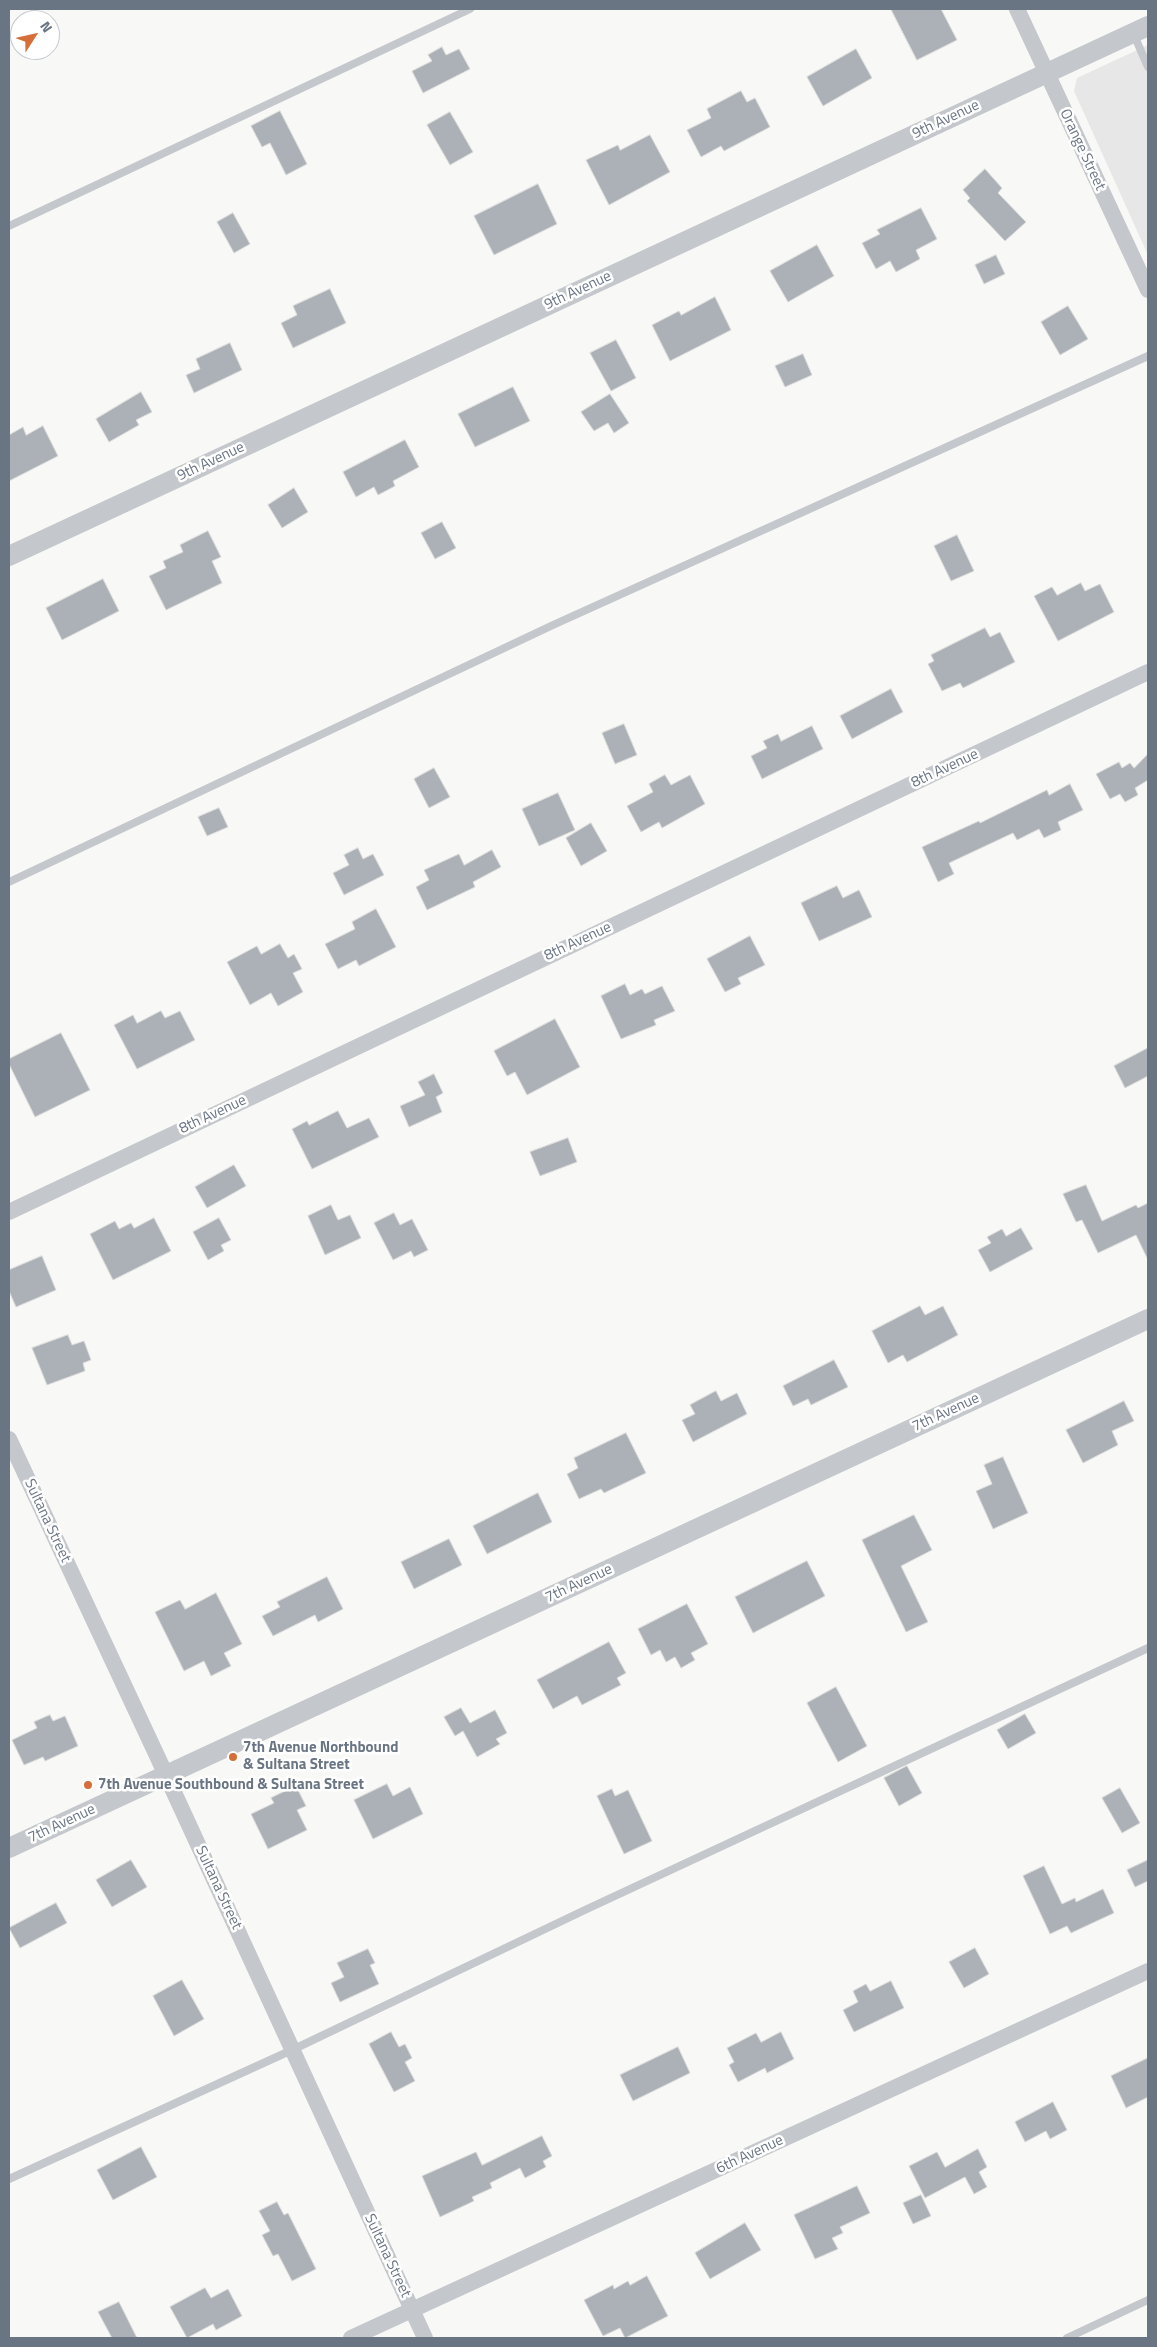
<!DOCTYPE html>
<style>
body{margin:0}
#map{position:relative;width:1157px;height:2347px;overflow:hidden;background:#f8f8f6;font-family:"Titillium Web",sans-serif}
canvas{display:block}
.frame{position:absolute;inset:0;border:10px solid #6a7584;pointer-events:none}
.north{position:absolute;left:10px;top:10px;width:50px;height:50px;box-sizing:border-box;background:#fff;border:1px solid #c3c8ce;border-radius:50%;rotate:55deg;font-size:14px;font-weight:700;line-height:20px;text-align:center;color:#6a7584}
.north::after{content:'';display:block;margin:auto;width:18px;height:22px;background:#d56e39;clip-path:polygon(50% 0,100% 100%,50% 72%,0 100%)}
</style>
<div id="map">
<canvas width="1157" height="2347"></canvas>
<div class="frame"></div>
<div class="north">N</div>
</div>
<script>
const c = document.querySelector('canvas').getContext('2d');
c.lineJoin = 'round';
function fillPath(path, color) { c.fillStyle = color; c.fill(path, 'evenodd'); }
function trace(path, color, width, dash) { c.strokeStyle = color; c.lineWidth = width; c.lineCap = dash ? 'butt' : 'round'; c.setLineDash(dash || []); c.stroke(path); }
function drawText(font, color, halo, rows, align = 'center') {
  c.font = font + ' "Titillium Web",sans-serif'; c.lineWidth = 5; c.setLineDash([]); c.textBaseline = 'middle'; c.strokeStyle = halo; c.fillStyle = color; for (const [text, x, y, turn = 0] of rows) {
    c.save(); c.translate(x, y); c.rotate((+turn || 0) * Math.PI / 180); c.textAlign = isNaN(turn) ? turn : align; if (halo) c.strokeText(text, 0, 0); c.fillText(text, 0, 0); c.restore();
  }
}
fillPath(new Path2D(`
 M 1148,45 L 1148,255 L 1074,91 L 1077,78 Z`), '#e6e7e6');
const building = new Path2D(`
 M 891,9 L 941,9 L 957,40 L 917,60 Z
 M 442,47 L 446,55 L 459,49 L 470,69 L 423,93 L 412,71 L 432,61 L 428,55 Z
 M 856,49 L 872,78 L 823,106 L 807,77 Z
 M 741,91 L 747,102 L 755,98 L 770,127 L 724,151 L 721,146 L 701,157 L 687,130 L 711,118 L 707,109 Z
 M 280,111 L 307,164 L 286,175 L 270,143 L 262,147 L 251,126 Z
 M 450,112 L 473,152 L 450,165 L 427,125 Z
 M 650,135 L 670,172 L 609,205 L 586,160 L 618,145 L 620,150 Z
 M 985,169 L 1002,188 L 998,193 L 1026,222 L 1005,241 L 967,201 L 970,198 L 963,190 Z
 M 538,184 L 557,224 L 494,255 L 474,216 Z
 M 921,208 L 937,239 L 916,250 L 920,259 L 896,272 L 890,261 L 876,269 L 862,243 L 880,234 L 877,230 Z
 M 233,213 L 250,244 L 234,253 L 217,222 Z
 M 817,245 L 834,276 L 788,302 L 770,271 Z
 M 996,255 L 1005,274 L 984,284 L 975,265 Z
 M 330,289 L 346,323 L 293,348 L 281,323 L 297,315 L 293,306 Z
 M 715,297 L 731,330 L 670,361 L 652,325 L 679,311 L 681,315 Z
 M 1068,306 L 1088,339 L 1060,355 L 1041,322 Z
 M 616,340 L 636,378 L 611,391 L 590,353 Z
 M 230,343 L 242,370 L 194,393 L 186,375 L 200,369 L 196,359 Z
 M 803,354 L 812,375 L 785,387 L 775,366 Z
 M 513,387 L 530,421 L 475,447 L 458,414 Z
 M 141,392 L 152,412 L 136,420 L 139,425 L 109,442 L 96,419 Z
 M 610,394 L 629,423 L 614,433 L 608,423 L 594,431 L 581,412 Z
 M 43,426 L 58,456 L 9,481 L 9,435 L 23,427 L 26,435 Z
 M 405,440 L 419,467 L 393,481 L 395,486 L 378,495 L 374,487 L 356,497 L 343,472 Z
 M 294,488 L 308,512 L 282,528 L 268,505 Z
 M 442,522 L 456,548 L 435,559 L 421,533 Z
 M 208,531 L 221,557 L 212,561 L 222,583 L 166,610 L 149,576 L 166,568 L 163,561 L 183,552 L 180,545 Z
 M 957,535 L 974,571 L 951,581 L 934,546 Z
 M 103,579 L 119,611 L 62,640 L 46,608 Z
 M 1081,583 L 1085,591 L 1100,584 L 1114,612 L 1058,641 L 1034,596 L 1052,587 L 1057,595 Z
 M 985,628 L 990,637 L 1000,632 L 1015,662 L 963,688 L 960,683 L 942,691 L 928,664 L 934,661 L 931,655 Z
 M 891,689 L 903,712 L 852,739 L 840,716 Z
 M 624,724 L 637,755 L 615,764 L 602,733 Z
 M 812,726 L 823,749 L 762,779 L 751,756 L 767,748 L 763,741 L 778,734 L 781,741 Z
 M 1148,754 L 1148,780 L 1135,788 L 1138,795 L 1125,802 L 1120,794 L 1110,799 L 1096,774 L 1119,762 L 1122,768 L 1130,763 L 1134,768 Z
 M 434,768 L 450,797 L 429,808 L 414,779 Z
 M 665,775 L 671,785 L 690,775 L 705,804 L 662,828 L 659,822 L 641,832 L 627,806 L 653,792 L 649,784 Z
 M 1070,784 L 1083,810 L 1058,822 L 1061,830 L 1044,838 L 1039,829 L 1017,840 L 1013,833 L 949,863 L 954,874 L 938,882 L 922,847 L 979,821 L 980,823 L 1047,790 L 1049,795 Z
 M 558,793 L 575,830 L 539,846 L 522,809 Z
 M 219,808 L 228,827 L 207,836 L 198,817 Z
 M 591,823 L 607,851 L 581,866 L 566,838 Z
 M 358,848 L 363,859 L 373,854 L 384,875 L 344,895 L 333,873 L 349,865 L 344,855 Z
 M 492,850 L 501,867 L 473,882 L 475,887 L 427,910 L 416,887 L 429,880 L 424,870 L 459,854 L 464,865 Z
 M 837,886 L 843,898 L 859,890 L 872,917 L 819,941 L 801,903 Z
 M 376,909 L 396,947 L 359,966 L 356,960 L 338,969 L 325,944 L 355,929 L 352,922 Z
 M 750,936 L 765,965 L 738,978 L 741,984 L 725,992 L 707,959 Z
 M 280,944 L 288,958 L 294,954 L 302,969 L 293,973 L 303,992 L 278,1006 L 271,993 L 250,1005 L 227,962 L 257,946 L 261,954 Z
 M 625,984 L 630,995 L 642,989 L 645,994 L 662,986 L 675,1011 L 654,1020 L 656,1025 L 621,1039 L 601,996 Z
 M 161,1011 L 165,1018 L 180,1011 L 195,1040 L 137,1069 L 114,1025 L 133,1015 L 137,1023 Z
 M 555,1019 L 580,1067 L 527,1095 L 515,1072 L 507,1076 L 494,1051 Z
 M 61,1033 L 90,1090 L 35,1117 L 9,1064 L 9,1059 Z
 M 1148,1048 L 1148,1076 L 1125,1088 L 1114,1066 Z
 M 434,1074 L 443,1093 L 436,1097 L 442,1112 L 409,1127 L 400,1106 L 425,1095 L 418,1082 Z
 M 338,1111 L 347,1128 L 369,1118 L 379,1137 L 312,1169 L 292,1129 L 307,1121 L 309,1125 Z
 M 568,1138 L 577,1162 L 540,1176 L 530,1152 Z
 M 234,1165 L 246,1186 L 207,1208 L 195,1187 Z
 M 1086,1185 L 1102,1221 L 1136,1205 L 1138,1208 L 1148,1203 L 1148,1260 L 1136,1235 L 1098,1253 L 1082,1220 L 1076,1222 L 1063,1194 Z
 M 331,1205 L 338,1220 L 350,1215 L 361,1238 L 325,1255 L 308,1216 Z
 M 394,1213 L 400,1225 L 412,1219 L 428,1250 L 414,1257 L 411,1251 L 393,1260 L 374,1223 Z
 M 154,1218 L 171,1251 L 113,1280 L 90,1234 L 115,1221 L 119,1229 L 131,1223 L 134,1228 Z
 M 219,1218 L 231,1240 L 221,1245 L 224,1251 L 208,1260 L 193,1232 Z
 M 1021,1228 L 1033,1249 L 990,1272 L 978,1250 L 991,1243 L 987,1237 L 1002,1229 L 1006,1236 Z
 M 42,1256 L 56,1290 L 16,1307 L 9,1291 L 9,1270 Z
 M 920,1306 L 925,1315 L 943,1306 L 958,1335 L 907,1362 L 903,1355 L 888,1363 L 872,1331 Z
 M 68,1335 L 72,1345 L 84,1341 L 91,1360 L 83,1363 L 85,1371 L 47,1385 L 32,1348 Z
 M 834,1360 L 848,1387 L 811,1405 L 808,1399 L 793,1406 L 783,1386 Z
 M 716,1391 L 721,1401 L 737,1393 L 747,1414 L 693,1442 L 682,1420 L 695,1414 L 690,1405 Z
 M 1124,1401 L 1134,1421 L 1112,1431 L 1118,1445 L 1083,1463 L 1066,1430 Z
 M 626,1433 L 646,1473 L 604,1493 L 601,1489 L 579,1499 L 567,1474 L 578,1468 L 574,1458 Z
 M 1003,1457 L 1028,1513 L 993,1529 L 976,1491 L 992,1484 L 984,1465 Z
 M 538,1493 L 552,1522 L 487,1554 L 473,1526 Z
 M 914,1515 L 932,1550 L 901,1566 L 928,1622 L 906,1632 L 862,1540 Z
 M 449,1539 L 462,1565 L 414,1589 L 401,1562 Z
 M 807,1561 L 825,1596 L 753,1633 L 735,1597 Z
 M 327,1577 L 343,1609 L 318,1622 L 315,1615 L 273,1636 L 262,1616 L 280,1607 L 277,1602 Z
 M 216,1593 L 242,1644 L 224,1653 L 231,1666 L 211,1676 L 204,1661 L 184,1671 L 155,1612 L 180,1600 L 185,1609 Z
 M 687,1604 L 708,1644 L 691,1653 L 695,1660 L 681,1668 L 675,1657 L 666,1662 L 660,1650 L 651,1655 L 638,1629 Z
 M 609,1642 L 626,1673 L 617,1678 L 621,1685 L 582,1705 L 577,1696 L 553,1709 L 537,1680 Z
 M 836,1687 L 867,1746 L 838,1762 L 807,1703 Z
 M 461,1708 L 470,1723 L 495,1710 L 507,1733 L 496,1739 L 500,1744 L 477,1757 L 463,1731 L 455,1736 L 444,1717 Z
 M 1025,1714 L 1036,1733 L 1008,1749 L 997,1730 Z
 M 50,1715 L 53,1721 L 65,1716 L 78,1746 L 45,1761 L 43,1757 L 24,1765 L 12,1740 L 37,1728 L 34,1722 Z
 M 907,1766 L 922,1793 L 899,1806 L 884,1778 Z
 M 387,1784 L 393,1796 L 410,1787 L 423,1814 L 373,1839 L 354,1800 Z
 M 296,1786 L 306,1806 L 297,1810 L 307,1830 L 268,1849 L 251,1814 L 274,1803 L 271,1798 Z
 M 1120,1788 L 1140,1823 L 1122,1833 L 1102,1798 Z
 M 612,1789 L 615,1796 L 628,1790 L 652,1841 L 624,1854 L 597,1796 Z
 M 131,1860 L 147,1887 L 112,1907 L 96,1880 Z
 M 1148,1860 L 1148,1881 L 1135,1887 L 1127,1870 Z
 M 1044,1866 L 1062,1904 L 1075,1898 L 1076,1902 L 1103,1889 L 1114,1913 L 1071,1933 L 1067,1926 L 1050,1934 L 1023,1876 Z
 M 56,1903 L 67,1923 L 20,1948 L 9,1928 Z
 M 975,1948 L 989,1974 L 964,1988 L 949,1962 Z
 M 368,1949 L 375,1963 L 370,1965 L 379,1984 L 340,2002 L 331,1983 L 344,1977 L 337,1963 Z
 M 182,1980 L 204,2019 L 174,2036 L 153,1996 Z
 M 891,1981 L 904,2008 L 854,2032 L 843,2010 L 858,2002 L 853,1991 L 866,1984 L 870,1991 Z
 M 391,2032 L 399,2047 L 405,2044 L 412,2058 L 405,2062 L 415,2081 L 394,2092 L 369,2044 Z
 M 781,2032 L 794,2059 L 767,2073 L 765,2068 L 738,2082 L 729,2065 L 734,2062 L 727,2048 L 756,2033 L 761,2042 Z
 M 678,2047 L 690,2073 L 633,2101 L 620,2075 Z
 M 1148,2058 L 1148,2097 L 1126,2108 L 1111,2076 Z
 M 1053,2102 L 1067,2130 L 1050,2139 L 1046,2131 L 1025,2142 L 1015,2122 Z
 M 542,2136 L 552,2156 L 543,2161 L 546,2167 L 525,2178 L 520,2168 L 490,2183 L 492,2188 L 472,2197 L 474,2201 L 440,2217 L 422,2176 L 476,2152 L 482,2165 Z
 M 141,2147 L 157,2177 L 113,2200 L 97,2170 Z
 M 978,2149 L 987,2167 L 979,2172 L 987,2187 L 974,2194 L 965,2177 L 925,2198 L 909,2166 L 937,2152 L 945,2167 Z
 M 857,2186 L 870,2213 L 840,2227 L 843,2233 L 832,2238 L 838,2249 L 815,2259 L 794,2215 Z
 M 921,2195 L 931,2216 L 913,2224 L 903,2203 Z
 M 277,2202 L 284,2215 L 288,2213 L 316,2269 L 292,2281 L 278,2254 L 273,2256 L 262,2235 L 270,2231 L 259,2211 Z
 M 745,2223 L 761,2250 L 710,2279 L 695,2253 Z
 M 647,2276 L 668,2316 L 625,2338 L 620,2328 L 603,2336 L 584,2300 L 613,2285 L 614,2289 L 628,2281 L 630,2285 Z
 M 205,2288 L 211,2298 L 228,2289 L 242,2316 L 216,2330 L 213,2324 L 187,2338 L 170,2307 Z
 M 119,2302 L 137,2338 L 112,2338 L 98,2312 Z`);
fillPath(building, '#acb1b8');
trace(building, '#dadad8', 1);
trace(new Path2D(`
 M 1134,35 L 1148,67
 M 9,226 L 470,9
 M 9,882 L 553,625 L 1148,356
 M 9,2179 L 292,2050 L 587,1909 L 1148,1648
 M 1067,2338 L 1148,2300`), '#c4c7cb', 8);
trace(new Path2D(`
 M 1017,9 L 1148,290
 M 9,1212 L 1148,672
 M 9,1439 L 166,1775 L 425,2338
 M 351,2338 L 1148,1971`), '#c4c7cb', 16);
trace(new Path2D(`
 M 9,556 L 1148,26
 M 9,1848 L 1148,1319`), '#c4c7cb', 20);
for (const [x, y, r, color] of [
 [233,1757,5,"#d56e39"],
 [88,1785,5,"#d56e39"]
]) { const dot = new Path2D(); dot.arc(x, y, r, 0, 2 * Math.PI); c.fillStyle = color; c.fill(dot); trace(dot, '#fff', 2); }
drawText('15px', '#6a7584', '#fff', [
 ["9th Avenue",946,120,-25],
 ["Orange Street",1082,150,65],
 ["9th Avenue",578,291,-25],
 ["9th Avenue",211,462,-25],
 ["8th Avenue",945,769,-25],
 ["8th Avenue",578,942,-25],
 ["8th Avenue",213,1115,-25],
 ["7th Avenue",946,1413,-25],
 ["Sultana Street",47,1521,65],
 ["7th Avenue",579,1584,-25],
 ["7th Avenue",62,1824,-25],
 ["Sultana Street",218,1888,65],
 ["6th Avenue",750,2155,-25],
 ["Sultana Street",387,2256,65]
]);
drawText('bold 15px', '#6a7584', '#fff', [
 ["7th Avenue Northbound",243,1748],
 ["& Sultana Street",243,1765],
 ["7th Avenue Southbound & Sultana Street",98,1785]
], 'left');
</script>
